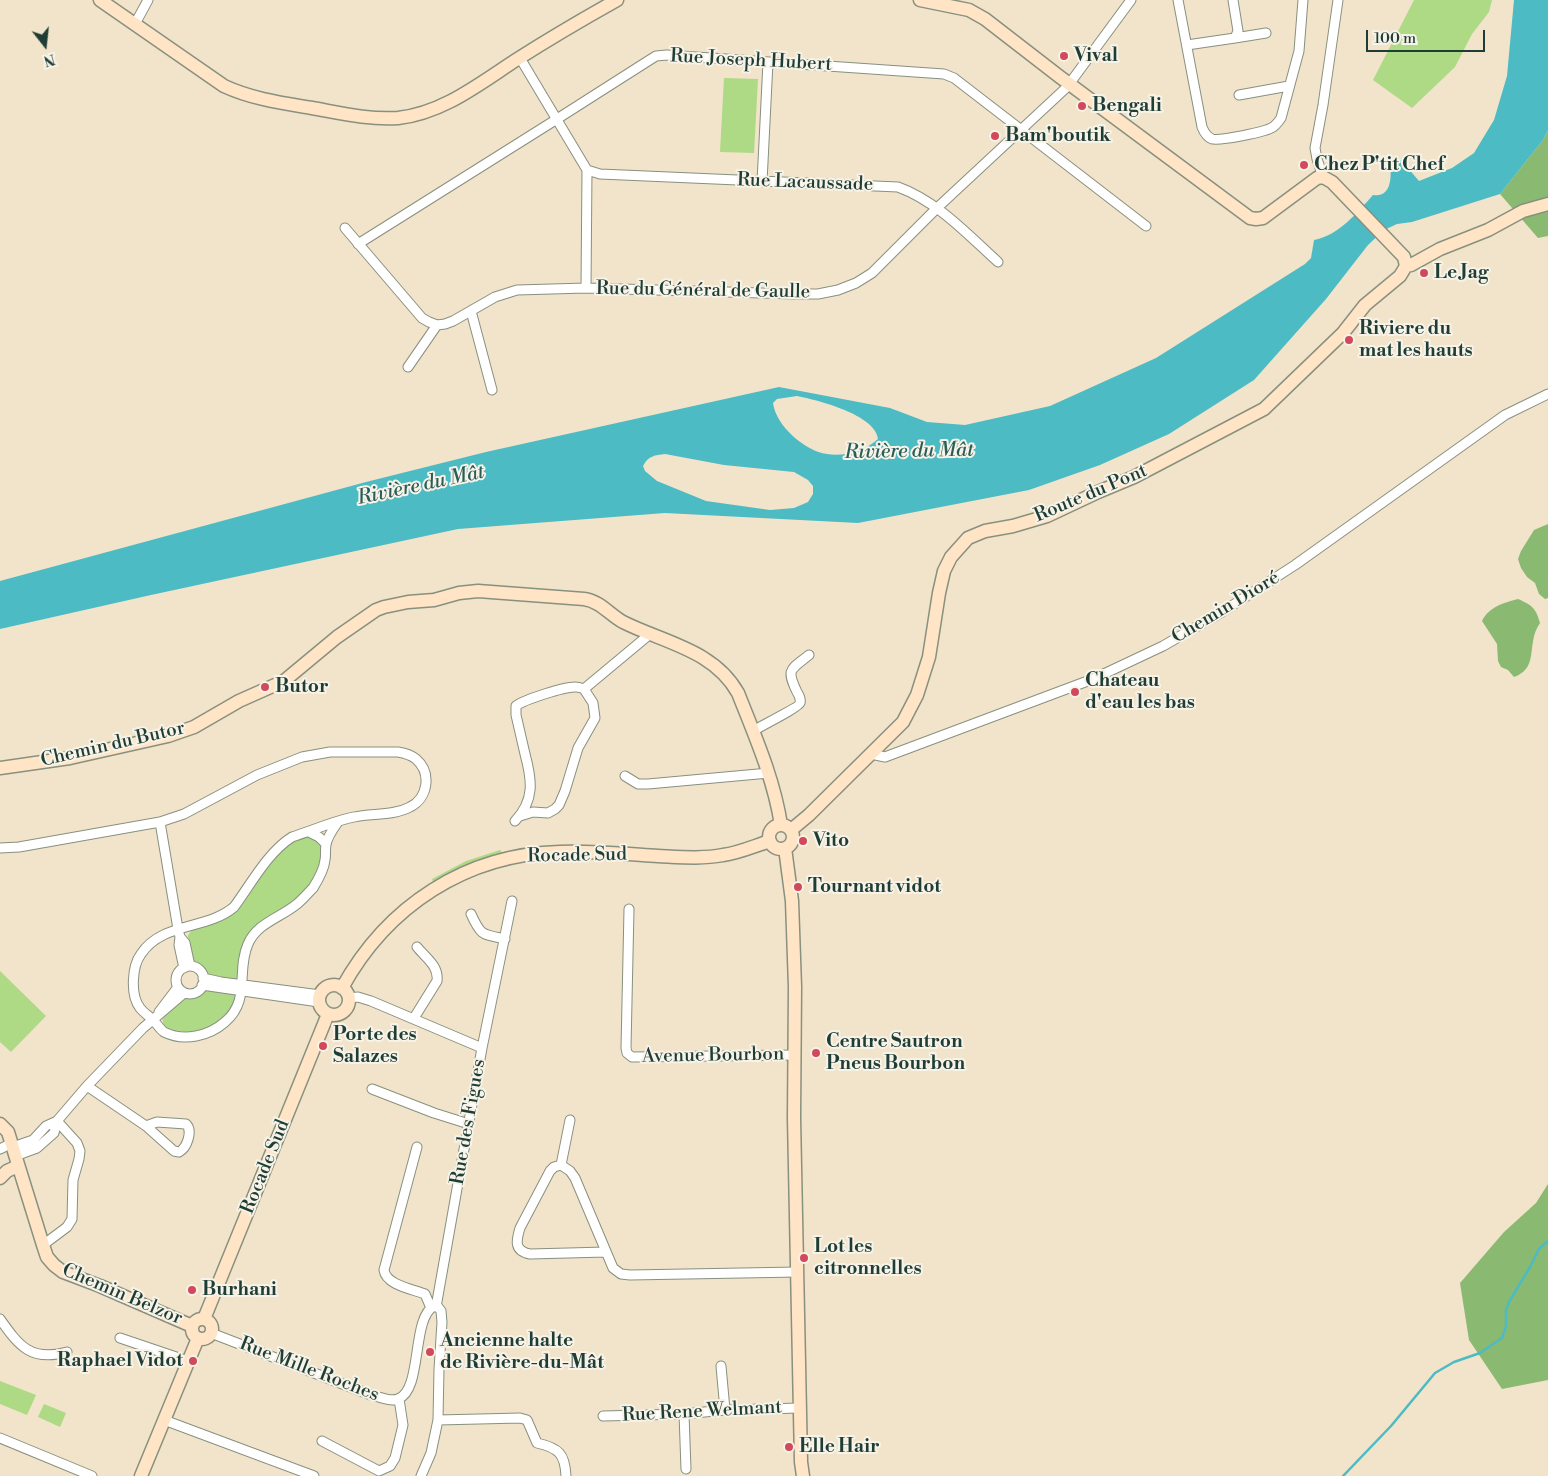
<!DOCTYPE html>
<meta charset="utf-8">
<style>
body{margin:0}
#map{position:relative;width:1548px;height:1476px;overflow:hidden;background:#f1e4ca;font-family:"Libre Bodoni",serif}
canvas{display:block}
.north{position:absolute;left:20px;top:20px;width:50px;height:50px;-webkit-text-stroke:4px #f7f3e8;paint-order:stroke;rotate:164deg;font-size:14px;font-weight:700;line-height:20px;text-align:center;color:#1f3d34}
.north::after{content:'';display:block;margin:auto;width:18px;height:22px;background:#1f3d34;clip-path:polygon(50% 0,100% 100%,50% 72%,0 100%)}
.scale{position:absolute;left:1366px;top:30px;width:119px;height:22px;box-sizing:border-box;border:2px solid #1f3d34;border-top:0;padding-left:6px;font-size:15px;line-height:18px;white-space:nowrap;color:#1f3d34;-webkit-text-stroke:4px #f7f3e8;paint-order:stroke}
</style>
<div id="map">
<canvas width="1548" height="1476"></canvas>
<div class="north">N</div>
<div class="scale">100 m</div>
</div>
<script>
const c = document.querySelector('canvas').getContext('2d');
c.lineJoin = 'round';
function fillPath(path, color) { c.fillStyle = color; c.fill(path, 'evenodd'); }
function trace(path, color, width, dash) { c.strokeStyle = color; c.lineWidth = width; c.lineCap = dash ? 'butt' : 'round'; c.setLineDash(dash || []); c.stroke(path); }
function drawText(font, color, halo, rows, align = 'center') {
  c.font = font + ' "Libre Bodoni",serif'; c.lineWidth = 4; c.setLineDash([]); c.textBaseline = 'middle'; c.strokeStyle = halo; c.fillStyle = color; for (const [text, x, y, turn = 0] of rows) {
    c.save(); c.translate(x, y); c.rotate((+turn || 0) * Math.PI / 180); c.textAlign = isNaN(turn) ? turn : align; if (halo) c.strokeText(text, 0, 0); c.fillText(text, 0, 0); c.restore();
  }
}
fillPath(new Path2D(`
 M 1414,0 L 1492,0 L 1489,12 L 1472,34 L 1455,67 L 1412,108 L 1373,80 Z
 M 724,78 L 758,79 L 754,153 L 720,152 Z
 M 310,836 L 318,839 L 322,845 L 323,860 L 314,881 L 296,901 L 252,932 L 237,982 L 210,977 L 204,970 L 194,962 L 188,943 L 188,935 L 192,930 L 220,921 L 233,913 L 245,899 L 259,878 L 287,842 L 300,837 Z
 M 500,850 L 503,853 L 502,854 L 468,865 L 433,882 L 432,879 L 466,861 Z
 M 0,971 L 46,1016 L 11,1052 L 0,1042 Z
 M 209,989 L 235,994 L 237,1000 C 218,1029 197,1040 164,1026 L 162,1017 L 179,1000 L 183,998 L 194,999 Z
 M 0,1381 L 36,1395 L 27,1415 L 0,1404 Z
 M 44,1404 L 66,1413 L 60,1427 L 38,1417 Z`), '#aed985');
fillPath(new Path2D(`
 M 1548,130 L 1548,236 L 1538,238 L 1500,194 L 1543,140 Z
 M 1548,524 L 1548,598 L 1545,599 L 1539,594 L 1535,583 L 1527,577 L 1521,568 L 1518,559 L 1521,551 L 1534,530 Z
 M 1518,599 C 1532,605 1536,608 1540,623 C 1538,626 1536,630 1535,633 C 1529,651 1536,669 1514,677 L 1508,670 L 1501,667 L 1498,661 L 1497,644 L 1482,621 C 1489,607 1503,603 1518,599 Z
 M 1548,1184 L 1548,1380 L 1502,1389 L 1469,1340 L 1460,1283 L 1504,1232 L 1536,1203 Z`), '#8ab972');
fillPath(new Path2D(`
 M 1514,0 L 1548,0 L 1548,130 L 1543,140 L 1500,194 L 1412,222 L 1397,224 L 1384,230 L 1368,245 L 1326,299 L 1254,380 L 1169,434 L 1100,465 L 1029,490 L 858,523 L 665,513 L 458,529 L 151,595 L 0,629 L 0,581 L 366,482 L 486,452 L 779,387 L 890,408 L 927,422 L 965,425 L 1050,406 L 1156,358 L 1305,264 L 1311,258 L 1314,240 C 1338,236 1358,212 1373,195 C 1394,198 1391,172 1390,159 L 1401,160 L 1419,181 L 1452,168 L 1474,153 L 1494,120 L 1507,76 ZM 797,396 C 818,400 876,415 878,439 C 865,451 844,457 827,454 C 805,451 776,426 773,403 L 777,399 ZM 665,454 L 724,465 L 794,472 L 808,480 L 813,486 L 813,494 L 808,502 L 794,508 L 770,510 L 706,501 L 657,481 L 645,471 L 643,466 C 648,456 655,455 665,454 Z`), '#4cbbc3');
trace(new Path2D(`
 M 1343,1476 L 1391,1426 L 1435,1373 L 1454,1362 L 1480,1353 L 1502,1338 L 1506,1326 L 1506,1310 L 1509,1302 L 1530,1267 L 1539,1249 L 1548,1241`), '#4cbbc3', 2.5);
const street = new Path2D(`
 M 1178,0 L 1202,127 C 1204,132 1207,137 1212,139 C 1220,141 1266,132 1273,127 C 1276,125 1279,121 1281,118 L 1299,51 L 1303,0
 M 135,24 L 148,0
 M 1235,38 L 1266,33
 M 1187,45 L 1235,38 L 1238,31 L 1233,0
 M 520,58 L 587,170 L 586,288
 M 1239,95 L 1289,86
 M 587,170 L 600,174 L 898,187 C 937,201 968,235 998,262
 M 1323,177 L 1317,159 L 1315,148 L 1323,105 L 1338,0
 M 762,182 L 768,62
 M 345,228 L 422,318 L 429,322 L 437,325 L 445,324 L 453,321 L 495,297 L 517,290 L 586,288 L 796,294 L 818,294 L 838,290 L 856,283 L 872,273 L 937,208 L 1067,87 L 1131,0
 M 358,244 L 557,119 L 648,61 L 656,56 L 667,55 L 944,74 L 954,78 L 1146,226
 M 471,311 L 492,390
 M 408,367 L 437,325
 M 584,689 L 650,634
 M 753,731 C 759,727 799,707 800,703 C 801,699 799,695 797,692 C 786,669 790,670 809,655
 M 871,754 L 885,757 L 1093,679 L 1163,646 L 1222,612 L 1295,565 L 1505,415 L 1548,394
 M 625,776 L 638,784 L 648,784 L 769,773
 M 515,821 C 535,800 532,780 525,754 C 522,741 519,728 516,715 L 516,706 C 523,700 566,686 576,687 C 579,687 581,688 584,689 L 593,703 L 595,718 L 578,748 L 565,791 L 559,805 L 555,809 L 548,813 L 533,812 L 520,816
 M 160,822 L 178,929 L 180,937 L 185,943 L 190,966
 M 309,832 L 319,837 L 326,844
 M 0,848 L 19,847 L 160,822 L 184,814 L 257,775 L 302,757 L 330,752 L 398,752 C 404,753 411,755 416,759 C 432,773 428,798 410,807 C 393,816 372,813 354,817 C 334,821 311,831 292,837 C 268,852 251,884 234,907 C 207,930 162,922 141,954 C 132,966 130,995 140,1008 C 144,1013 149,1016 154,1021 C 157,1024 160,1029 164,1032 C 184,1042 209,1036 225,1022 C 251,1000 236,971 248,944 C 257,923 280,918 297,904 C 302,900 308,893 313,888 C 318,880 324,870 325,860 C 326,856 325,850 326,845 C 327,837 333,829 338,822
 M 629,909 L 626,1048 L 627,1053 L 632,1057 L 795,1055
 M 471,914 C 481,936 482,934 505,939
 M 180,937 L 179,945 L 184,968
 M176 980a14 14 0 1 1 28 0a14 14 0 1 1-28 0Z
 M 203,978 L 221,982 L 320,995
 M 202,985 L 319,1002
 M 349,998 L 358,997 L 371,1001 L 482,1048
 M 159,1012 L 178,987
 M 414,1018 L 437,981 C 439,966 426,958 417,947
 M 87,1086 L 146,1126 L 174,1151 L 179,1152 C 187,1148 193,1131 186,1124 L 157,1122 L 146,1126
 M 372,1089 L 434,1113 L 469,1124
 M 13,1147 L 33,1140 L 46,1126 L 57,1121 L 87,1086 L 143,1028 L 184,993
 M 417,1147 L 384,1270 C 386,1285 412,1289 425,1294 L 431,1308
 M 0,1149 L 12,1143
 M 15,1156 L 37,1148 L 54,1133 L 57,1121
 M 561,1165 L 570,1120
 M 43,1245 L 67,1227 L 72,1219 L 73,1180 L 79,1159 L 80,1151 L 77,1143 L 57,1121
 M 606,1252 L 530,1254 C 514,1251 516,1241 520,1228 L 550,1171 L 554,1167 L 561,1165 L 570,1171 L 575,1178 L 613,1268 L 621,1274 L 630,1275 L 798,1272
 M 436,1307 L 482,1048 L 512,901
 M 0,1319 C 19,1346 31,1362 67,1352
 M 211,1333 L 371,1395 C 380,1397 390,1402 398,1399 C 423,1390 411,1318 434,1306 L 438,1307 L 441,1311 L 442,1322 L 439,1369 L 438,1420 L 431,1453 L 421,1476
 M 120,1338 L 188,1361
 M 721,1366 L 725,1410
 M 684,1414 L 686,1469
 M 603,1416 L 684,1414 L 725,1410 L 800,1408
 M 164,1420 L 314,1476
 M 438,1420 L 520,1418 L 527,1420 L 537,1443 C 559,1448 565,1454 566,1476
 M 0,1438 L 92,1476
 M 322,1441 L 379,1471 L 390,1466 L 395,1458 L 403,1425 L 399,1399`);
const secondary = new Path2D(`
 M 100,0 L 224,86 C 252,99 282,103 312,108 C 340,113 369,120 398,118 C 443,113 479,84 516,60 C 549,39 583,19 617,0
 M 920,0 L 969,10 L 985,19 L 1060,77 L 1250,218 L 1256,219 L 1263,218 L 1317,178 L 1323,177 L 1332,182 L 1404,257 L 1406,266
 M 1406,266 L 1411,265 L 1440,249 L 1488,230 L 1523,211 L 1548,204
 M 0,768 L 70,758 L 168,736 L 194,727 L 239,701 L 284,681 L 337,637 L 376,610 L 384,607 L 408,602 L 434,600 L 459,593 L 478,591 L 584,599 C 600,601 610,615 623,622 C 665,643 714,650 738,693 C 755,736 774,779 781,825
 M769 837a12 12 0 1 1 24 0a12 12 0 1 1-24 0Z
 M 791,830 L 809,815 L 903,722 L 917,695 L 929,657 L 939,593 L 944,571 L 951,557 L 968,538 L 985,531 L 1013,526 L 1047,516 L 1098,492 L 1134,477 L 1264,409 L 1343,333 L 1365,305 L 1400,276 L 1406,266
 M 785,848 L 792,901 L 795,987 L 794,1118 L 801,1462 L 803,1476
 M319 1000a15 15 0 1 1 30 0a15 15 0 1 1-30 0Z
 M 342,988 C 387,906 466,854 560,852 C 593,851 626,854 658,856 C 680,857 702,859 723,855 C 739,853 754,846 770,841
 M 0,1124 L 8,1132 L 43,1245 L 47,1257 L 54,1265 L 63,1272 L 100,1286 L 192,1326
 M 0,1178 L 7,1171 L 18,1166
 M 204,1319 L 328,1014
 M192 1329a10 10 0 1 1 20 0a10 10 0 1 1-20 0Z
 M 141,1476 L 198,1338`);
trace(street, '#88907f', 11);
trace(secondary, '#88907f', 15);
trace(street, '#fff', 9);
trace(secondary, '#ffe4c6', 12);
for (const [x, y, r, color] of [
 [1064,56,5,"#d1495b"],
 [1082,106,5,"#d1495b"],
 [995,136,5,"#d1495b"],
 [1304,165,5,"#d1495b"],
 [1424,273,5,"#d1495b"],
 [1349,340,5,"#d1495b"],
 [265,687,5,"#d1495b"],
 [1075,692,5,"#d1495b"],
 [803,841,5,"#d1495b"],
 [798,887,5,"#d1495b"],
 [323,1046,5,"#d1495b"],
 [816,1053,5,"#d1495b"],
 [804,1258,5,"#d1495b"],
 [192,1290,5,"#d1495b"],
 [430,1352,5,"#d1495b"],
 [193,1361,5,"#d1495b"],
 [789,1447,5,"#d1495b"]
]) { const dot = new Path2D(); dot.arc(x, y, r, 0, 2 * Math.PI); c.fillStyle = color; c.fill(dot); trace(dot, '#f7f3e8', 2); }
drawText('bold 19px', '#1f3d34', '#f7f3e8', [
 ["Vival",1074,56],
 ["Bengali",1092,106],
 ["Bam'boutik",1005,136],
 ["Chez P'tit Chef",1314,165],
 ["Le Jag",1434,273],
 ["Riviere du",1359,329],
 ["mat les hauts",1359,351],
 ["Chateau",1085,681],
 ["d'eau les bas",1085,703],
 ["Butor",275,687],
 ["Vito",813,841],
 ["Tournant vidot",808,887],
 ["Porte des",333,1035],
 ["Salazes",333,1057],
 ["Centre Sautron",826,1042],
 ["Pneus Bourbon",826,1064],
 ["Lot les",814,1247],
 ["citronnelles",814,1269],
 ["Burhani",202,1290],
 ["Ancienne halte",440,1341],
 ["de Rivière-du-Mât",440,1363],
 ["Raphael Vidot",183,1361,"right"],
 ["Elle Hair",799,1447]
], 'left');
drawText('19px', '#1f3d34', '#f7f3e8', [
 ["Rue Joseph Hubert",751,61,3],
 ["Rue Lacaussade",805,183,2],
 ["Rue du Général de Gaulle",703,291,1],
 ["Route du Pont",1091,494,-23],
 ["Chemin Dioré",1226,608,-31],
 ["Chemin du Butor",113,745,-13],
 ["Rocade Sud",577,856,-1],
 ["Avenue Bourbon",713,1056,-1],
 ["Rue des Figues",469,1122,-80],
 ["Rocade Sud",266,1167,-68],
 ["Chemin Belzor",122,1295,23],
 ["Rue Mille Roches",309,1370,21],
 ["Rue Rene Welmant",702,1412,-3]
]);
drawText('italic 20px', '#2a5c58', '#f7f3e8', [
 ["Rivière du Mât",909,452,-1],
 ["Rivière du Mât",421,486,-12]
]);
</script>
